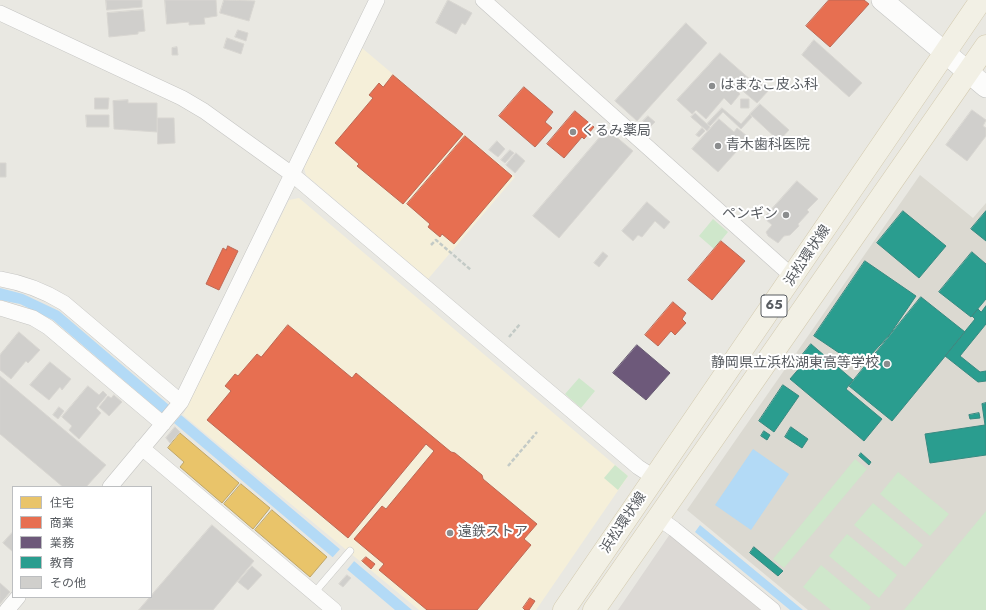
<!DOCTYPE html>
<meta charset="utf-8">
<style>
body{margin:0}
#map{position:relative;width:986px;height:610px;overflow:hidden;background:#e9e8e2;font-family:Jost,"Noto Sans JP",sans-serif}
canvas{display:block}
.legend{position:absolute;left:12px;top:486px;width:140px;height:112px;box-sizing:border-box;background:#fff;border:1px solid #bcbec0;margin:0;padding:5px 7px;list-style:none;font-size:12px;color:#585c61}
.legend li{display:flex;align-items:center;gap:8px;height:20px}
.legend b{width:20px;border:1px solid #bcbec0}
</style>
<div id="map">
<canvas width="986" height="610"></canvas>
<ul class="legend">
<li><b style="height:11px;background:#e9c46a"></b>住宅</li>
<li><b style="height:11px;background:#e76f51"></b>商業</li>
<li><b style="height:11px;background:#6d597a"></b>業務</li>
<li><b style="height:11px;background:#2a9d8f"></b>教育</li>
<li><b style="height:11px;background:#d0cfcc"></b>その他</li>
</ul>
</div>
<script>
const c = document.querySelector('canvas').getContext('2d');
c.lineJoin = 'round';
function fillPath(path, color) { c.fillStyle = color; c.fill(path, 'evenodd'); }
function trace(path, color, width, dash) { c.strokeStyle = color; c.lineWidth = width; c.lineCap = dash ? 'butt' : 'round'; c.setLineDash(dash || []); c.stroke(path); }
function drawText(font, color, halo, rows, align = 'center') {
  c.font = font + ' Jost,"Noto Sans JP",sans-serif'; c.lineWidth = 4; c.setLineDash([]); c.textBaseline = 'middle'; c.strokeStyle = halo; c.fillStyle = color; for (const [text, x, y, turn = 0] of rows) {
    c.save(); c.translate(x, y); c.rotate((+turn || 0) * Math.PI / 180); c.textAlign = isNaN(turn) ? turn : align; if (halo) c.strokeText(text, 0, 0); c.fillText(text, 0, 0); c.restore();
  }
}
fillPath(new Path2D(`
 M 362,48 L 515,177 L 428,279 L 306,175 L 304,168 Z
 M 299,198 L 628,476 L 536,610 L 419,610 L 183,415 L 289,200 Z`), '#f5efd9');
fillPath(new Path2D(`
 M 670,534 L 762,610 L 618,610 Z`), '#dcd9d5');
fillPath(new Path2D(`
 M 920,175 L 973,218 L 986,203 L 986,610 L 808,610 L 687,510 Z`), '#dbd9d1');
fillPath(new Path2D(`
 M 713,219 L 728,232 L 714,249 L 699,236 Z
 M 579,378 L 595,391 L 581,408 L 565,394 Z
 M 855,459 L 867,469 L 784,568 L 773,559 Z
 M 615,465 L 628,476 L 618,490 L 604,478 Z
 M 898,472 L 949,514 L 930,536 L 880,494 Z
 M 873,503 L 923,545 L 905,567 L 854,525 Z
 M 986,511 L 986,610 L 904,610 Z
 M 847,534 L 897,575 L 879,598 L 829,556 Z
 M 821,565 L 871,607 L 869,610 L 831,610 L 803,587 Z`), '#cfe7cb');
fillPath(new Path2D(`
 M 0,288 L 23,294 L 59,311 L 169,405 L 162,413 L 53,320 L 20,304 L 0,300 Z
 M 181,415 L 412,610 L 395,610 L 174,423 Z
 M 753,449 L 789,474 L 751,530 L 715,505 Z
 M 700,525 L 803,610 L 790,610 L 695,532 Z`), '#b3daf6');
fillPath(new Path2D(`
 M 341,548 L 355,560 L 346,571 L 332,558 Z`), '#e9e8e2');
const homes = new Path2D(`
 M 180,433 L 239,483 L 222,503 L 180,467 L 184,462 L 168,448 Z
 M 241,484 L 270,508 L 253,529 L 224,504 Z
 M 272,510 L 327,557 L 310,577 L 255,530 Z`);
fillPath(homes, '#e9c46a');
trace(homes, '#bea567', 1);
const shops = new Path2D(`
 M 829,0 L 864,0 L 869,4 L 830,47 L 806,26 Z
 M 393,75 L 463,134 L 403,204 L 357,166 L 359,164 L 335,143 L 373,98 L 369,95 L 379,83 L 383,87 Z
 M 524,87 L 553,112 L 545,122 L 552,128 L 535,147 L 499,116 Z
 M 575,111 L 594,127 L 584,139 L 582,137 L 564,158 L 547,144 Z
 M 465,136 L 512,176 L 454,244 L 442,234 L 440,237 L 428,227 L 430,224 L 407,204 Z
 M 721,241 L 745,261 L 712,300 L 688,280 Z
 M 228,246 L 238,251 L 219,290 L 206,284 L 223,248 L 226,250 Z
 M 673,302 L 686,313 L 682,319 L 686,323 L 675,335 L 671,331 L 658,346 L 645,335 Z
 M 288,325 L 352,378 L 356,373 L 451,452 L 455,453 L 482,475 L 483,479 L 537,524 L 524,539 L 531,545 L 477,610 L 427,610 L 379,570 L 384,564 L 354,539 L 382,506 L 386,509 L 434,451 L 426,444 L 348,538 L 207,420 L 231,391 L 225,386 L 235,374 L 238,376 L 257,354 L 261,357 Z
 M 366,557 L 375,564 L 371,569 L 362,561 Z
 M 530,598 L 535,601 L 529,610 L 525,610 L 523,608 Z`);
fillPath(shops, '#e76f51');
trace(shops, '#bc6956', 1);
const offices = new Path2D(`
 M 637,345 L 670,373 L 646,400 L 613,373 Z`);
fillPath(offices, '#6d597a');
trace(offices, '#675a72', 1);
const schools = new Path2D(`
 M 903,211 L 946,246 L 919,278 L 877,243 Z
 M 986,211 L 986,241 L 971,229 Z
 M 972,252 L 986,264 L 986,299 L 971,317 L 939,292 Z
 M 865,261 L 916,296 L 890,334 L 860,367 L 814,336 Z
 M 921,297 L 965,332 L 892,421 L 849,386 Z
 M 986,306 L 986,324 L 960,356 L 980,372 L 986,371 L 986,381 L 978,382 L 945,356 L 975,319 L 972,316 L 978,309 L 981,312 Z
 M 811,344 L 853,380 L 846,389 L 882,419 L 864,441 L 790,379 L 808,358 L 803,354 Z
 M 783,385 L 799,396 L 774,432 L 759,421 Z
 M 986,403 L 986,455 L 930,463 L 925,434 L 985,425 L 982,404 Z
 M 979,413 L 980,418 L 970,419 L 969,415 Z
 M 791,427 L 808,439 L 802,448 L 785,437 Z
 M 764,431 L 770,435 L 767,440 L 761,436 Z
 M 861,453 L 871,462 L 869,465 L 859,456 Z
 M 754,547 L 783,571 L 778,576 L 750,553 Z`);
fillPath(schools, '#2a9d8f');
trace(schools, '#388a81', 1);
const building = new Path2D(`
 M 106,0 L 142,0 L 142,7 L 107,10 Z
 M 165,0 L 216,0 L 217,16 L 204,18 L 205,24 L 189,25 L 189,22 L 167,24 Z
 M 224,0 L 255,1 L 249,21 L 220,13 Z
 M 448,0 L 472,13 L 465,25 L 462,23 L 456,34 L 436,23 Z
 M 143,10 L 145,31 L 138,32 L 138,34 L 109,37 L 107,13 Z
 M 686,23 L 707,43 L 637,121 L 615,101 Z
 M 238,30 L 248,33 L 246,41 L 235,37 Z
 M 227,38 L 244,44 L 241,54 L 224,48 Z
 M 814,40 L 862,83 L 849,97 L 802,55 Z
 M 177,47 L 178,55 L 172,55 L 172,48 Z
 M 720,53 L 752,81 L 743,90 L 737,84 L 734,88 L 740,94 L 731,105 L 724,98 L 706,119 L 696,110 L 692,114 L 677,100 Z
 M 756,79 L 769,90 L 757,103 L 744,92 Z
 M 95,98 L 109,98 L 108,109 L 95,109 Z
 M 741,99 L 749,99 L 749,108 L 741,108 Z
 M 128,100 L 128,103 L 157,103 L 157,132 L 114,129 L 113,101 Z
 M 760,104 L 789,130 L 779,141 L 750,114 Z
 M 722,108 L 741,124 L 750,114 L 752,117 L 741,129 L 723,112 L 710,126 L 707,124 Z
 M 972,110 L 986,120 L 983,126 L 986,128 L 986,136 L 967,161 L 946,145 Z
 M 695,113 L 710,127 L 707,131 L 691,117 Z
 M 86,115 L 109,115 L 109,127 L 87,127 Z
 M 648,116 L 655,122 L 650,127 L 643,121 Z
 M 158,118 L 174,118 L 175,143 L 158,144 Z
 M 719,119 L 734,132 L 737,128 L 747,136 L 743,140 L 745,142 L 718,172 L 692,149 Z
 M 702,128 L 705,131 L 699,137 L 696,135 Z
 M 607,129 L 633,151 L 559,238 L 533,216 Z
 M 497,141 L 505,149 L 498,157 L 489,150 Z
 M 510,150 L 514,153 L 505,163 L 501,160 Z
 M 516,153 L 525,161 L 515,173 L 506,165 Z
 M 0,163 L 6,163 L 6,177 L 0,177 Z
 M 797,181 L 818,199 L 807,210 L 809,212 L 798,224 L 799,226 L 790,235 L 784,236 L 778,243 L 768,236 L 766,232 L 772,225 L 764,218 Z
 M 647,202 L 670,222 L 664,229 L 655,221 L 642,237 L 638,235 L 633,241 L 622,231 Z
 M 603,252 L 608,256 L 599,267 L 594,263 Z
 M 19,332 L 40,350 L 28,363 L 26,361 L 11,379 L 0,370 L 0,355 Z
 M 50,362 L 71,379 L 62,390 L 60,387 L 49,400 L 30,385 Z
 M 0,376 L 106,465 L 86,487 L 63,487 L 0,434 Z
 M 88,386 L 99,395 L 103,391 L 107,395 L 96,408 L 101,413 L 79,439 L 69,430 L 72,426 L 62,417 Z
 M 114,395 L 122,402 L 109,416 L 99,407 L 108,396 L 111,398 Z
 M 59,407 L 64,411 L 58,419 L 53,415 Z
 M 175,427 L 180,432 L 170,443 L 166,438 Z
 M 212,525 L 254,561 L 213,610 L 139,610 Z
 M 12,533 L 13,535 L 13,552 L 3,543 Z
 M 252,566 L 262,575 L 248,590 L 238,582 Z
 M 347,575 L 351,578 L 343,587 L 339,584 Z
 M 0,583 L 10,592 L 0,604 Z`);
fillPath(building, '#d0cfcc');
trace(building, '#d8d6d1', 1);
const lane = new Path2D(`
 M 314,593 L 350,551`);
const street = new Path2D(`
 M 483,0 L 793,277
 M 0,13 L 182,98 L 204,111 L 293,175 L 638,467 L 655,478
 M 0,279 C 24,283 44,291 64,303 L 181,402
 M 0,308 L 33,318 L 48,327 L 163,424
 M 142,448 L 334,610
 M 110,487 L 181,402 L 377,0
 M 657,517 L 674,529 L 773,610
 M 7,610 L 18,597`);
const secondary = new Path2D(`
 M 882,0 L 986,87`);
const primary = new Path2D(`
 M 564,610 L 981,0
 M 594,610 L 986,46`);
trace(lane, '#c5c5c3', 8);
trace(street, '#c5c5c3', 16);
trace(secondary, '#c5c6c4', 22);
trace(primary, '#d2c9ae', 23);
trace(new Path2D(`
 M 431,245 L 436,240 L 471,270
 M 509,337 L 520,324
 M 508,466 L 537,432`), '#c3cac6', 2.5, [4, 2]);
trace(lane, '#fcfcfb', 7);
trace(street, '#fcfcfb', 15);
trace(secondary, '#fcfcfb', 21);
trace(primary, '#f2f0e5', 22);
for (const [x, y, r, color] of [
 [712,86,4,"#8b8d8e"],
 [573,132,4,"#8b8d8e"],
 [718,146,4,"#8b8d8e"],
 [786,215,4,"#8b8d8e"],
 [887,364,4,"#8b8d8e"],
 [450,533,4,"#8b8d8e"]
]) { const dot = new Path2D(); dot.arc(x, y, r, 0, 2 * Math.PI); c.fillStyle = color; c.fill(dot); trace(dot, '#fff', 1.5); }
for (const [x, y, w] of [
 [774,306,26]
]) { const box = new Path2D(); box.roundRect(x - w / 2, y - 11, w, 22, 3); c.fillStyle = '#fff'; c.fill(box); trace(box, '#585c61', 1); }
drawText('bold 13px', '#585c61', null, [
 ["65",774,306]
]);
drawText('14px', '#585c61', '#fff', [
 ["はまなこ皮ふ科",720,86],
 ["くるみ薬局",581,132],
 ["青木歯科医院",726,146],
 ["ペンギン",778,215,"right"],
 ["静岡県立浜松湖東高等学校",879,364,"right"],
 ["遠鉄ストア",458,533]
], 'left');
drawText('14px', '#585c61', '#fff', [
 ["浜松環状線",808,256,-56],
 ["浜松環状線",624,523,-56]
]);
</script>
